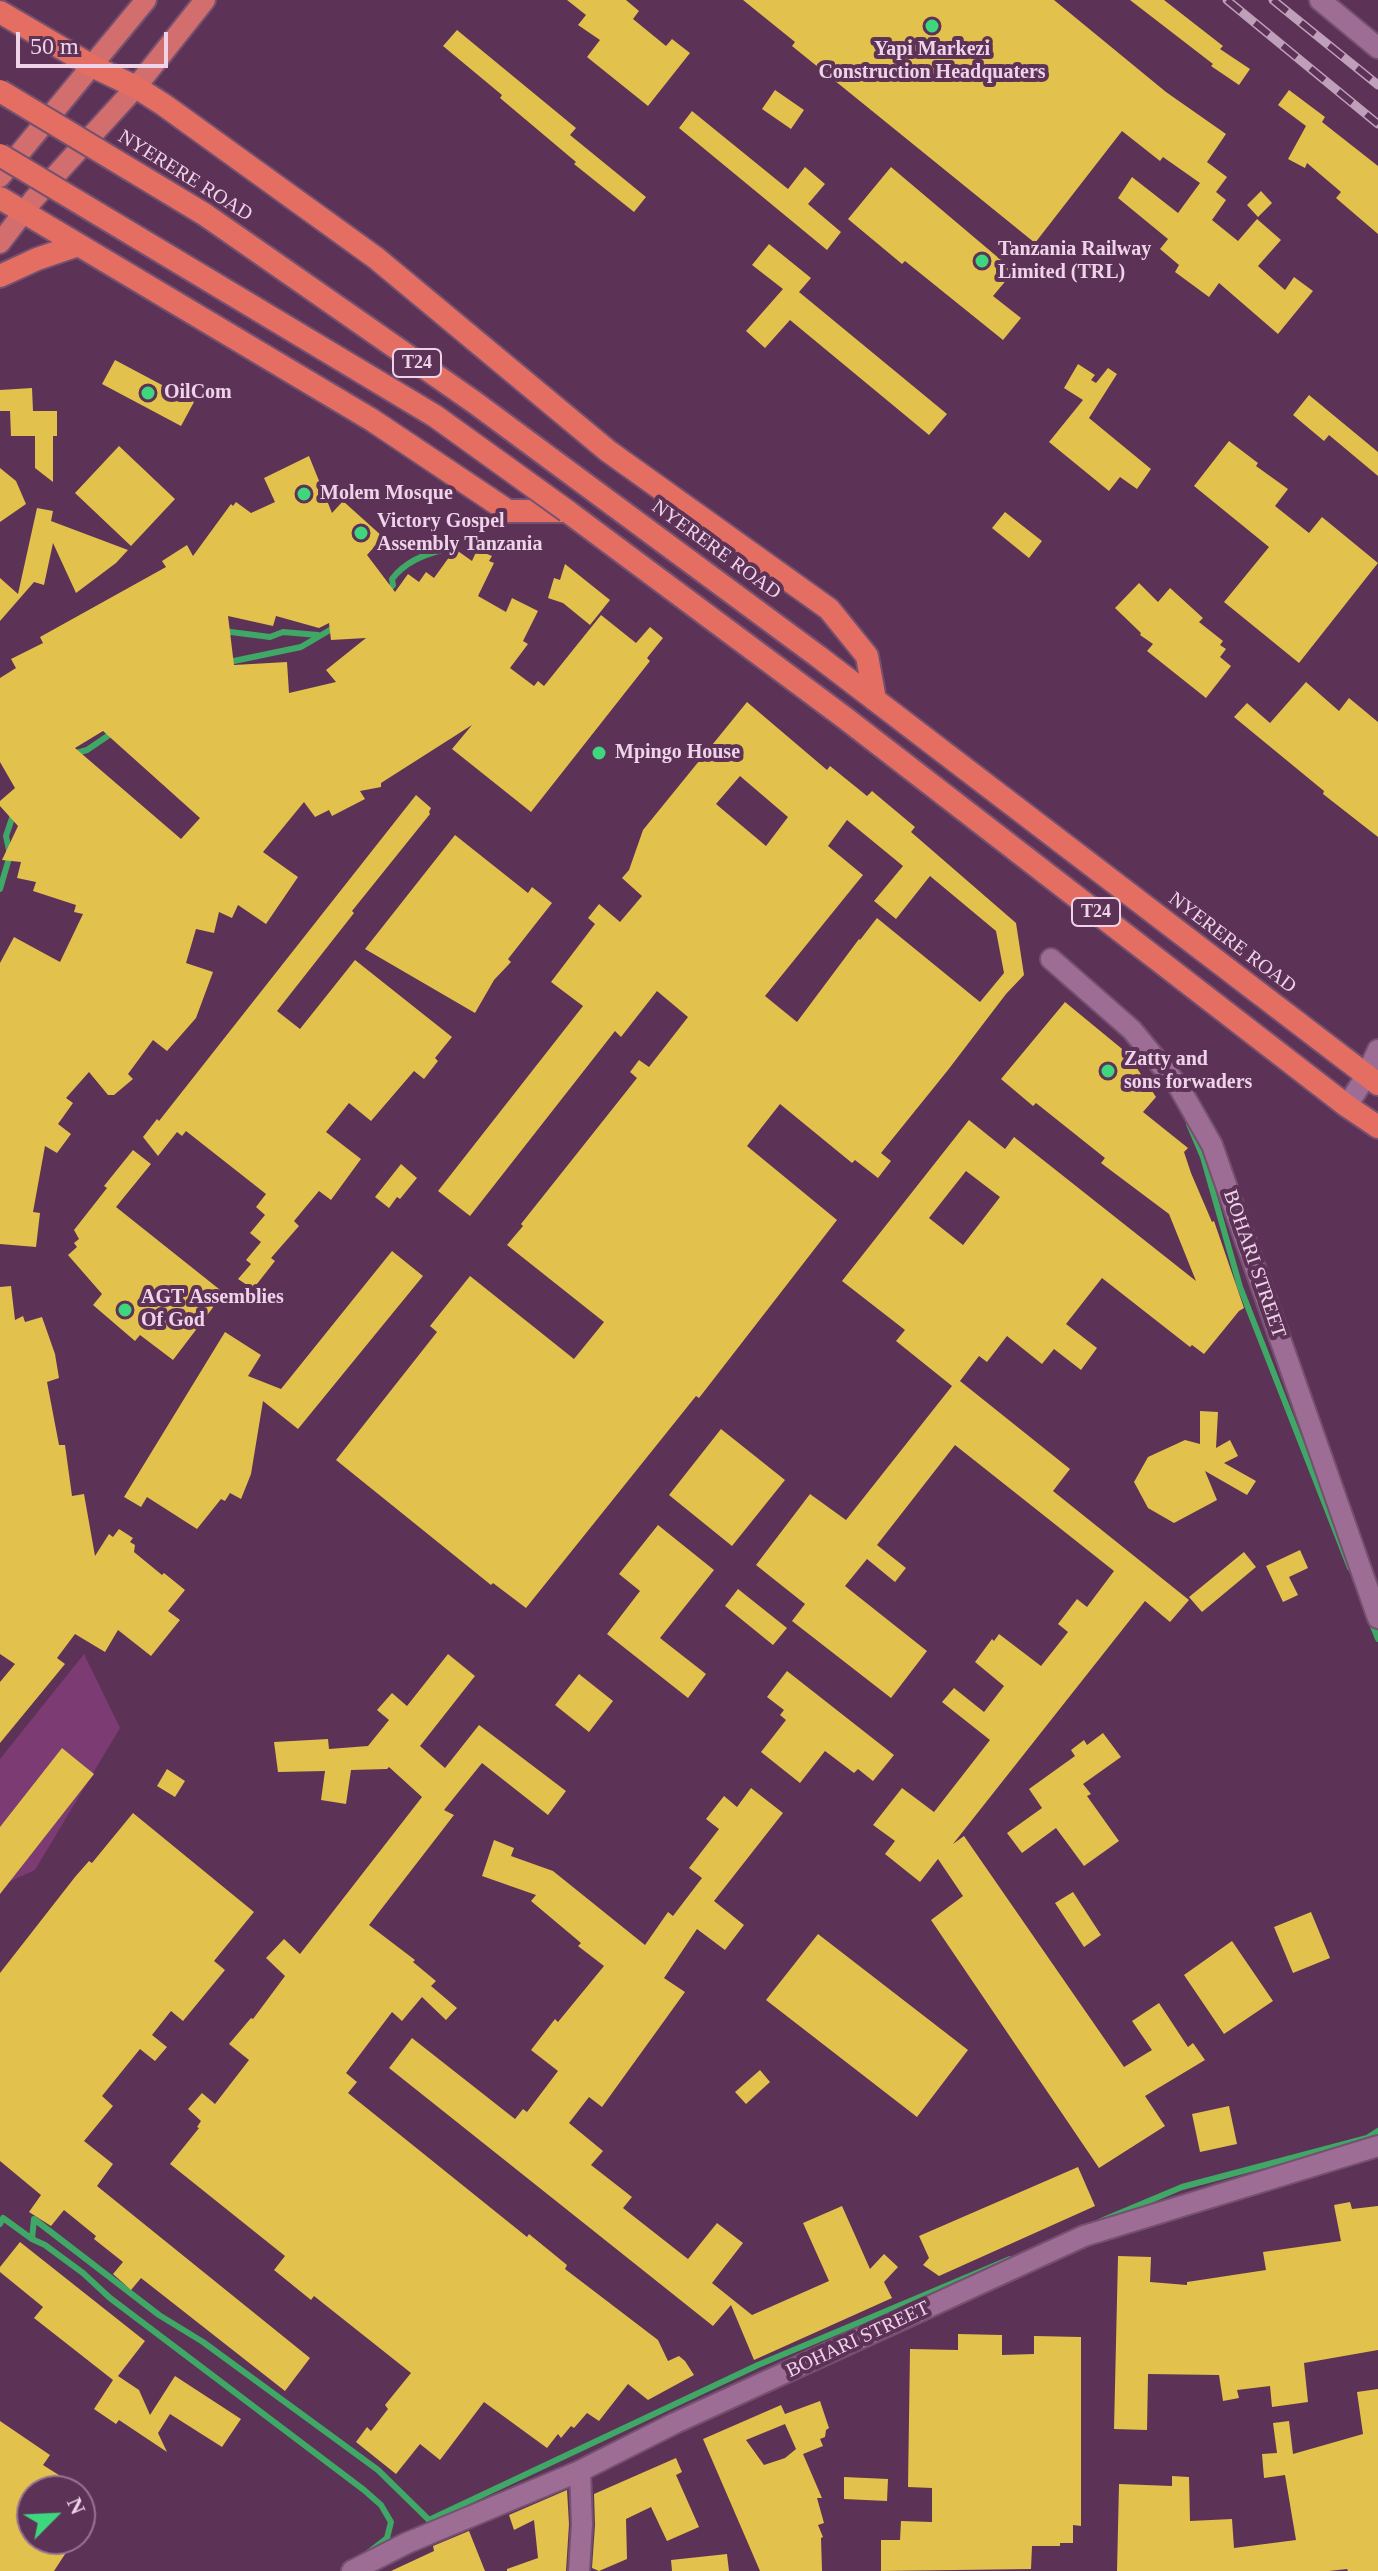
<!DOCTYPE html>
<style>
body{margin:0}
#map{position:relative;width:1378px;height:2571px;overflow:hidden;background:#5d3257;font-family:Georgia,serif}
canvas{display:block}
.north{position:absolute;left:16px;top:2475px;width:80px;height:80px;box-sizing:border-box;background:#5d3257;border:2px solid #977391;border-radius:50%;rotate:66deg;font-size:22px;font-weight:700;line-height:32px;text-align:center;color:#efd4e9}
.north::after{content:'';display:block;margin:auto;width:28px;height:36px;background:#3ed77d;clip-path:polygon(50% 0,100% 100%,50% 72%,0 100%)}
.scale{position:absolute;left:16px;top:32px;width:152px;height:36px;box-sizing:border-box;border:4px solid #efd4e9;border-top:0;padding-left:10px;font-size:24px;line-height:28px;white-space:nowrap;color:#efd4e9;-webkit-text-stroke:6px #5d3257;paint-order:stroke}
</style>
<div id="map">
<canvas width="1378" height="2571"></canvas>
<div class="north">N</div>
<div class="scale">50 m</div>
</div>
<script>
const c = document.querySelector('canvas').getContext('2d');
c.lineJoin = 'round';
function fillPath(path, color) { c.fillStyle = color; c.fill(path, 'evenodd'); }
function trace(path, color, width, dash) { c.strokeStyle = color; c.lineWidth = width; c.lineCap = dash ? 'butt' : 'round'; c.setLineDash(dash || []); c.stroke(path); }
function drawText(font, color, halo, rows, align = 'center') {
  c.font = font + ' Georgia,serif'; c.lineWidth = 8; c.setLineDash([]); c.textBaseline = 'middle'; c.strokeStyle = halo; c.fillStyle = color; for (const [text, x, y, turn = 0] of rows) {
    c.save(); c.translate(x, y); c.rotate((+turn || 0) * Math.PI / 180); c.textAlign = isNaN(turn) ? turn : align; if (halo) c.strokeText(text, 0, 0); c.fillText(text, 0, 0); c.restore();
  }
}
fillPath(new Path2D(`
 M 84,1654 L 120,1728 L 35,1870 L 0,1886 L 0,1759 Z`), '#7c3b73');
trace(new Path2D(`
 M 386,593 L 393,585 L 392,579 C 405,562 423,555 442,550
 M 223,631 L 270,637 L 283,632 L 318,635
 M 229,662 L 301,647 L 335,627
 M 73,754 L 87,750 L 112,733
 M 0,889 L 10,855 L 6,836 L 14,812
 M 1189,1124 L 1203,1157 L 1240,1287 L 1350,1568
 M 1370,1619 L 1378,1639
 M 1101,2221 L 1182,2187 L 1367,2138 L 1378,2131
 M 0,2224 L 3,2218 L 32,2239 L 45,2245 L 83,2273 L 110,2298 L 364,2490 L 381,2505 L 391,2522 L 387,2538 L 369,2552
 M 32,2239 L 34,2219 L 159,2315 L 203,2342 L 378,2470 L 429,2520 L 758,2365 L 1010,2259`), '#3fa866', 6);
fillPath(new Path2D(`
 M 567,0 L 626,0 L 639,11 L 633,19 L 666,46 L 672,39 L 690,53 L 648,106 L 587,57 L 600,40 L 578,25 L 586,15 Z
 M 743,0 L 1054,0 L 1166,92 L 1226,134 L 1207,162 L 1227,177 L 1216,192 L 1226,200 L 1212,220 L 1238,241 L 1257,219 L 1281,240 L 1258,266 L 1285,290 L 1294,277 L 1313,291 L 1278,334 L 1219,283 L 1209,297 L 1175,272 L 1179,265 L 1160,249 L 1168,239 L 1118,198 L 1132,177 L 1178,213 L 1200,183 L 1163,157 L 1160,161 L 1122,131 L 1035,243 L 792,46 L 795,42 Z
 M 1130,0 L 1164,0 L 1223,46 L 1220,49 L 1250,69 L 1239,85 L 1211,66 L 1213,64 Z
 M 457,30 L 576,128 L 570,135 L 646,197 L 634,212 L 574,164 L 576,162 L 500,98 L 502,95 L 443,46 Z
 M 775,90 L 804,110 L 791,129 L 762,109 Z
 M 1289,90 L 1325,117 L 1322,122 L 1378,166 L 1378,234 L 1336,198 L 1341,192 L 1307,163 L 1305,168 L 1288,159 L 1306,126 L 1278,105 Z
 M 692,111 L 788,189 L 805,167 L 825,184 L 808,204 L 841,232 L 827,250 L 679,128 Z
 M 891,167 L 1014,271 L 993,296 L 1021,318 L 1003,340 L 905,261 L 902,264 L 848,219 Z
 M 1261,191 L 1272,203 L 1258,217 L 1247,205 Z
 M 769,244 L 811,278 L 799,292 L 947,414 L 929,435 L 790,320 L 765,348 L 746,331 L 783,289 L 752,265 Z
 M 115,360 L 194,402 L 181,426 L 102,384 Z
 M 1078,364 L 1095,375 L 1091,380 L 1096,383 L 1108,368 L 1117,374 L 1089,418 L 1151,469 L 1137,489 L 1120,477 L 1109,491 L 1049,442 L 1083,400 L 1064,388 Z
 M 32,388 L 33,411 L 57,411 L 57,436 L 53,436 L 53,482 L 35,468 L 35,436 L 11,436 L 10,411 L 0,411 L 0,390 Z
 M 1309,395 L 1378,452 L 1378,476 L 1329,435 L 1324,441 L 1293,415 Z
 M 1229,441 L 1258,463 L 1256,466 L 1288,489 L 1275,506 L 1309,533 L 1322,517 L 1378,563 L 1299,663 L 1224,602 L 1269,547 L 1194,486 Z
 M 119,446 L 175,499 L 131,546 L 75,493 Z
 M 309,456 L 332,513 L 343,501 L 383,537 L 367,555 L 395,592 L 408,574 L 419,582 L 426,572 L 434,578 L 455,549 L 472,561 L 477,550 L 492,556 L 489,561 L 494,563 L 478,596 L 506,612 L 512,598 L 538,611 L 523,641 L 528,644 L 510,668 L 534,686 L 538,681 L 544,686 L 601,615 L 636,643 L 650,627 L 663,638 L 647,658 L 650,661 L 531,812 L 452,749 L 472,725 L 381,783 L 381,787 L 360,791 L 365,799 L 332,816 L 329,810 L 315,817 L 304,802 L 263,852 L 298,877 L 266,924 L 238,905 L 232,918 L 219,912 L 214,933 L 196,929 L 186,963 L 213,972 L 196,1018 L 167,1051 L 153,1040 L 128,1074 L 133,1079 L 114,1095 L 108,1095 L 89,1072 L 66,1098 L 73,1103 L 58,1124 L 71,1134 L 57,1153 L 45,1146 L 33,1212 L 40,1213 L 36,1247 L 0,1244 L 0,963 L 14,937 L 60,962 L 83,914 L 74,912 L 76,905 L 33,891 L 36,882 L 17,878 L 21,862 L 2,860 L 18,826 L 0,806 L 0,801 L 15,788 L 0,762 L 0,678 L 16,668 L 11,659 L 43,643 L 40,637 L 166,567 L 162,561 L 187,545 L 193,556 L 231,504 L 233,506 L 236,502 L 251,513 L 275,502 L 264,478 ZM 228,616 L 273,626 L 276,616 L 319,628 L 329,623 L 331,640 L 366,638 L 326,670 L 336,682 L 289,693 L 287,662 L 234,665 ZM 103,731 L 200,818 L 181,839 L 75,748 Z
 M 0,468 L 16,481 L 26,504 L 0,522 Z
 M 37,508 L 53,511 L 51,521 L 128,550 L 116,563 L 76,593 L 53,543 L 44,585 L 34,582 L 0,621 L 0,578 L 18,594 Z
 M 1005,512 L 1042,541 L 1029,558 L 992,528 Z
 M 565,564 L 610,600 L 590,625 L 563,603 L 548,598 L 554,578 L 560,580 Z
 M 1139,583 L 1158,602 L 1170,588 L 1203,618 L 1199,622 L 1223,641 L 1220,645 L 1226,649 L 1220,657 L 1231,666 L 1206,698 L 1147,651 L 1153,644 L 1140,635 L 1141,633 L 1115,608 Z
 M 1306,682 L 1339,711 L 1349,698 L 1378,722 L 1378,837 L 1323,794 L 1324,791 L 1234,717 L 1247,703 L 1270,723 Z
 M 747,702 L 827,770 L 830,766 L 867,796 L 872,791 L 915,827 L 911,832 L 1016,923 L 1024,975 L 1006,994 L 948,1070 L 881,1153 L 891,1161 L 878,1178 L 855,1160 L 852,1163 L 780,1104 L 747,1146 L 837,1220 L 699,1398 L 696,1396 L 526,1608 L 493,1583 L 491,1585 L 336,1460 L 437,1332 L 430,1326 L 470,1276 L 574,1359 L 604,1322 L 507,1245 L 523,1226 L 521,1224 L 637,1078 L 630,1072 L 639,1060 L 649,1067 L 688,1017 L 657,991 L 621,1037 L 615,1031 L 470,1216 L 438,1191 L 583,1006 L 551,982 L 595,924 L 588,918 L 599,904 L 620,922 L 642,896 L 622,878 L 629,870 L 643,830 ZM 740,776 L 788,817 L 766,846 L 716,804 ZM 847,820 L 903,866 L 874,901 L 896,919 L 930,876 L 996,931 L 1004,973 L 980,1002 L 877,918 L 860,940 L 859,939 L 797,1022 L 765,996 L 863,875 L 828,846 Z
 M 416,795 L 431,808 L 429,812 L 430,814 L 352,911 L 354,913 L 277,1011 L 300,1029 L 355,960 L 452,1037 L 435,1058 L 438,1061 L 424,1079 L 414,1071 L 371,1121 L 349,1103 L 326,1132 L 361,1159 L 331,1200 L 319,1191 L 294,1221 L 299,1226 L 271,1258 L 275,1261 L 253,1289 L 238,1279 L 251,1264 L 246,1260 L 261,1242 L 250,1233 L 265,1215 L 256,1207 L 266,1194 L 186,1131 L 182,1136 L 177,1132 L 158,1156 L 143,1137 L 157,1119 L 159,1121 Z
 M 455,835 L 528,893 L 532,887 L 552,903 L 508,959 L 511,962 L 494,980 L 475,1013 L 365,949 Z
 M 1065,1002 L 1127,1053 L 1156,1097 L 1143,1112 L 1188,1148 L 1184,1152 L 1191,1173 L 1212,1222 L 1214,1221 L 1244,1308 L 1239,1311 L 1204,1354 L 1192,1345 L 1190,1347 L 1102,1278 L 1066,1324 L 1097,1348 L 1081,1370 L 1054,1349 L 1042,1364 L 1007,1336 L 987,1362 L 979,1356 L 960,1381 L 1070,1469 L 1053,1491 L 1189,1600 L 1170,1622 L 1145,1601 L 953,1844 L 964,1836 L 1124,2067 L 1152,2050 L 1132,2021 L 1159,2003 L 1188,2047 L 1193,2043 L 1205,2060 L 1145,2096 L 1165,2126 L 1099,2168 L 931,1920 L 963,1896 L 938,1859 L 920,1882 L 885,1854 L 895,1841 L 873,1825 L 902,1788 L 934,1812 L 990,1740 L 942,1702 L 954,1688 L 984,1712 L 1004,1686 L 975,1662 L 992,1639 L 994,1641 L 999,1634 L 1041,1666 L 1068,1632 L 1058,1624 L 1077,1599 L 1087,1607 L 1114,1571 L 955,1445 L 877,1545 L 906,1568 L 895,1582 L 867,1559 L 845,1586 L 927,1651 L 891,1698 L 792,1621 L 805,1604 L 756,1565 L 810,1494 L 846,1520 L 952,1386 L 896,1341 L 905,1330 L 842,1281 L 969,1120 L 1005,1149 L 1014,1137 L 1196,1281 L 1169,1214 L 1101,1163 L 1105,1158 L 1036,1103 L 1033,1106 L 1001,1079 ZM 966,1171 L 1000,1197 L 963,1245 L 929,1218 Z
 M 133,1150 L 151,1164 L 116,1207 L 224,1293 L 173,1360 L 140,1335 L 135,1341 L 93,1305 L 102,1294 L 68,1255 L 77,1247 L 74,1243 L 79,1239 L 74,1230 L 107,1188 L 104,1186 Z
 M 401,1164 L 417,1178 L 400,1199 L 397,1197 L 389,1208 L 375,1197 Z
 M 392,1251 L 423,1276 L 298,1429 L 263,1401 L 251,1474 L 241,1499 L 230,1493 L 225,1501 L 221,1499 L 197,1529 L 147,1497 L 141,1507 L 124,1497 L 225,1332 L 261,1355 L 248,1376 L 281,1389 Z
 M 11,1286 L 15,1320 L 23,1316 L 25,1322 L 42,1317 L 55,1354 L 59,1378 L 47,1382 L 59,1445 L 65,1445 L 72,1496 L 84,1494 L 95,1556 L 109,1534 L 113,1537 L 119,1529 L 133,1538 L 130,1542 L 135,1545 L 134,1552 L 162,1575 L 164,1573 L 185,1590 L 168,1611 L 180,1620 L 151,1656 L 118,1630 L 105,1652 L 75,1634 L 57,1658 L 65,1664 L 0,1743 L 0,1682 L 15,1664 L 0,1654 L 0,1287 Z
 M 1200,1411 L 1218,1412 L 1216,1448 L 1230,1440 L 1238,1456 L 1224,1463 L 1256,1481 L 1247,1495 L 1205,1471 L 1217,1500 L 1174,1523 L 1148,1508 L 1134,1482 L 1148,1457 L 1185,1440 L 1200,1444 Z
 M 721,1429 L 785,1480 L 732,1546 L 669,1495 Z
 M 658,1525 L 714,1570 L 660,1638 L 706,1674 L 688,1698 L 607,1634 L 640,1591 L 619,1574 Z
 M 1300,1550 L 1308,1568 L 1289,1577 L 1298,1595 L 1283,1602 L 1266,1566 Z
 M 1244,1552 L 1256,1567 L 1202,1612 L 1189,1597 Z
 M 738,1589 L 787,1628 L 773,1645 L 725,1606 Z
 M 448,1654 L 475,1676 L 420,1746 L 445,1768 L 479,1725 L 566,1791 L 548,1815 L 482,1763 L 444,1810 L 454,1815 L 369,1925 L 415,1960 L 413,1962 L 436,1981 L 431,1986 L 457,2008 L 446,2020 L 422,1997 L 402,2021 L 392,2012 L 346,2073 L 357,2082 L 348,2093 L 527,2237 L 529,2234 L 567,2265 L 565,2269 L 658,2340 L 668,2361 L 679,2356 L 685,2361 L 694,2375 L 648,2400 L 628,2384 L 599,2421 L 587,2413 L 574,2428 L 571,2426 L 561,2438 L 558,2434 L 547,2448 L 484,2402 L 440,2460 L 420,2444 L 396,2474 L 356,2442 L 367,2427 L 371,2431 L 388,2409 L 385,2405 L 411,2373 L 314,2296 L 311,2300 L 274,2270 L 285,2256 L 170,2164 L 199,2128 L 197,2127 L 201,2121 L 188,2109 L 202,2093 L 215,2104 L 249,2060 L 229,2044 L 251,2018 L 253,2019 L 285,1976 L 266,1958 L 284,1939 L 300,1954 L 422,1797 L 389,1767 L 387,1769 L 351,1770 L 346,1804 L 321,1800 L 325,1771 L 278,1772 L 274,1742 L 328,1739 L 329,1749 L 368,1746 L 389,1720 L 377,1710 L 392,1693 L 407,1706 Z
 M 787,1671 L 894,1755 L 873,1781 L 858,1769 L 854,1773 L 825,1751 L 800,1783 L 761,1752 L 786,1720 L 780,1715 L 784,1710 L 767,1697 Z
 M 579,1674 L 613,1701 L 589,1732 L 555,1705 Z
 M 1103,1733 L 1121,1757 L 1083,1784 L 1091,1794 L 1087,1796 L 1119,1841 L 1084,1866 L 1056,1828 L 1022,1853 L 1007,1833 L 1042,1808 L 1029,1789 L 1075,1756 L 1071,1750 L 1084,1740 L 1087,1745 Z
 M 62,1748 L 94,1774 L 0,1894 L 0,1827 Z
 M 167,1769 L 185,1781 L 175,1797 L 157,1786 Z
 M 751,1788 L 783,1813 L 714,1901 L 744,1925 L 725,1950 L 697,1929 L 664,1978 L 685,1992 L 602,2107 L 589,2097 L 569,2123 L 603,2151 L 591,2165 L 632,2197 L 623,2208 L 688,2259 L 717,2223 L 743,2243 L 712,2283 L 752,2315 L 829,2281 L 803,2223 L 842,2206 L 870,2269 L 884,2254 L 898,2267 L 884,2282 L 892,2298 L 754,2360 L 731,2305 L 713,2326 L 389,2068 L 412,2038 L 515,2119 L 523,2109 L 527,2112 L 558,2071 L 531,2050 L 555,2019 L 558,2022 L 604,1966 L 578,1946 L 581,1943 L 531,1901 L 536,1895 L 482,1876 L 494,1840 L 514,1848 L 511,1856 L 553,1871 L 645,1945 L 668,1912 L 673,1916 L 702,1878 L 689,1868 L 719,1829 L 706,1819 L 724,1796 L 737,1807 Z
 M 133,1813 L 254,1912 L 214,1961 L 225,1970 L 183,2021 L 171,2011 L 152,2035 L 167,2047 L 155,2061 L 140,2049 L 102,2096 L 113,2106 L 84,2141 L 113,2164 L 97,2186 L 310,2358 L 285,2391 L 141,2278 L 131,2290 L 113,2274 L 123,2262 L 94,2239 L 96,2236 L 64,2210 L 51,2226 L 29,2212 L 41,2195 L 0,2161 L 0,1973 L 75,1877 L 89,1861 L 92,1863 Z
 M 1073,1892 L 1101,1935 L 1084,1947 L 1055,1903 Z
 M 1311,1912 L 1330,1958 L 1293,1973 L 1274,1927 Z
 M 818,1934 L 968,2050 L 917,2117 L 766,2000 Z
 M 1232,1941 L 1273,2001 L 1224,2034 L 1184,1975 Z
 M 760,2070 L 770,2082 L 746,2104 L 735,2092 Z
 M 1229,2106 L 1237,2144 L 1200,2152 L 1192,2114 Z
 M 1078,2167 L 1095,2206 L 939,2276 L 923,2265 L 929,2258 L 919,2236 Z
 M 1350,2202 L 1352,2209 L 1378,2206 L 1378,2350 L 1304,2363 L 1308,2402 L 1272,2407 L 1270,2386 L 1237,2390 L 1239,2398 L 1223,2401 L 1219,2375 L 1148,2374 L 1147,2430 L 1114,2429 L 1118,2256 L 1151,2257 L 1150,2282 L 1187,2285 L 1187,2282 L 1266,2270 L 1263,2252 L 1341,2241 L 1334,2205 Z
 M 20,2242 L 145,2341 L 118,2376 L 139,2390 L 150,2415 L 175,2376 L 241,2419 L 222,2447 L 170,2414 L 158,2433 L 167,2452 L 119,2420 L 116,2424 L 94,2409 L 113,2380 L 34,2318 L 43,2307 L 0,2272 L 0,2267 Z
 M 958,2334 L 1002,2335 L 1002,2355 L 1034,2354 L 1034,2336 L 1081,2337 L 1081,2526 L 1073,2525 L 1073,2543 L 1060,2543 L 1060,2546 L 1032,2546 L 1031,2569 L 881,2571 L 881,2540 L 900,2540 L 901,2521 L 932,2522 L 932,2488 L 908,2487 L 910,2349 L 958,2350 Z
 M 1378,2389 L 1378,2571 L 1348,2571 L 1347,2569 L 1329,2571 L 1117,2571 L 1119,2484 L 1172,2486 L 1172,2476 L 1189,2477 L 1190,2521 L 1232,2519 L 1234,2548 L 1296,2540 L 1285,2475 L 1264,2478 L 1262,2454 L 1277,2453 L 1273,2423 L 1289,2421 L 1293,2454 L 1363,2434 L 1357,2392 Z
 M 820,2401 L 829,2428 L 826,2430 L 825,2437 L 820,2439 L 823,2446 L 803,2454 L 822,2498 L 817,2498 L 824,2523 L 818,2525 L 823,2537 L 821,2538 L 822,2571 L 760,2571 L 703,2439 L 781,2405 L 785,2414 ZM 785,2424 L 796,2449 L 785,2458 L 764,2465 L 746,2440 Z
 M 0,2421 L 50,2455 L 43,2465 L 84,2491 L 32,2491 L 32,2539 L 71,2539 L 66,2547 L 69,2548 L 54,2571 L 0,2571 Z
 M 676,2458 L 682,2472 L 676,2475 L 699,2527 L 667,2541 L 651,2507 L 626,2519 L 627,2559 L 599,2571 L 592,2568 L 595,2525 L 594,2494 Z
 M 844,2477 L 888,2479 L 887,2501 L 844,2499 Z
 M 567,2490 L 569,2524 L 566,2571 L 507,2571 L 507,2569 L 538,2558 L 534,2520 L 514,2530 L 509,2515 Z
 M 469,2531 L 485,2571 L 391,2571 L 434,2551 L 433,2546 Z
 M 727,2554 L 729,2571 L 672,2571 L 671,2560 Z`), '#e2c14c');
const minor = new Path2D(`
 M 1320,0 L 1378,48
 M 1051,959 L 1132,1030 L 1179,1087 L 1212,1145 L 1378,1618
 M 1347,1106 L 1366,1076 L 1378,1050
 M 352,2571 L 407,2543 L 580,2471 L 675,2423 L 1084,2236 L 1378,2146
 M 579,2571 L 582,2524 L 580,2471`);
const primary = new Path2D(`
 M 0,177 L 146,0
 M 0,243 L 33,200 L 136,87 L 205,0`);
const trunk = new Path2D(`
 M 0,12 L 92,66 L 136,87 L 164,105 L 376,258 L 608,451 L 829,609 L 867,656 L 875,700
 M 0,198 L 372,420 L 508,511 L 567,511 L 845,718 L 1347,1106 L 1378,1127
 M 0,276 L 37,259 L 78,245
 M 819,657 L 1378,1084`);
trace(minor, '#75506f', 24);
trace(primary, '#75506f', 24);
trace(trunk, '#75506f', 26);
trace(minor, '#9d6d95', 20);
trace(primary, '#d26e6e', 20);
trace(trunk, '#e46e61', 22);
const rail = new Path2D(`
 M 1227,0 L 1378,124
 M 1273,0 L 1378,85`);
trace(rail, '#bf9fb9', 9);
trace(rail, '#5d3257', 6, [18]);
const trunkBridge = new Path2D(`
 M 0,91 L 204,214 L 474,402 L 819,657
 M 0,155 L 435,416 L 567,511`);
trace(trunkBridge, '#75506f', 26, []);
trace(trunkBridge, '#e46e61', 22);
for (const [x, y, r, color] of [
 [932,26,8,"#3ed77d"],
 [982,261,8,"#3ed77d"],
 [148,393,8,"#3ed77d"],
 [304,494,8,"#3ed77d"],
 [361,533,8,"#3ed77d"],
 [599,753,8,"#3ed77d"],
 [1108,1071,8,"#3ed77d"],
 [125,1310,8,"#3ed77d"]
]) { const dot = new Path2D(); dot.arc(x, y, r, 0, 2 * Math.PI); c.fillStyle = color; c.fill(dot); trace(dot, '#5d3257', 3); }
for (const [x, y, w] of [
 [417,363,48],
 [1096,912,48]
]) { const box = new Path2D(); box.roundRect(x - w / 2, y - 14, w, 28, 6); c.fillStyle = '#5d3257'; c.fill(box); trace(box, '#efd4e9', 2); }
drawText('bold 18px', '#efd4e9', null, [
 ["T24",417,363],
 ["T24",1096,912]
]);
drawText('bold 20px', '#efd4e9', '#5d3257', [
 ["Yapi Markezi",932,50,"center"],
 ["Construction Headquaters",932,73,"center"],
 ["Tanzania Railway",998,250],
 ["Limited (TRL)",998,273],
 ["OilCom",164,393],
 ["Molem Mosque",320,494],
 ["Victory Gospel",377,522],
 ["Assembly Tanzania",377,545],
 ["Mpingo House",615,753],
 ["Zatty and",1124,1060],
 ["sons forwaders",1124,1083],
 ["AGT Assemblies",141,1298],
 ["Of God",141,1321]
], 'left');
drawText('20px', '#efd4e9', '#5d3257', [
 ["NYERERE ROAD",185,176,32],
 ["NYERERE ROAD",716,550,36],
 ["NYERERE ROAD",1232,943,37],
 ["BOHARI STREET",1254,1264,71],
 ["BOHARI STREET",858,2340,-25]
]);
</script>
